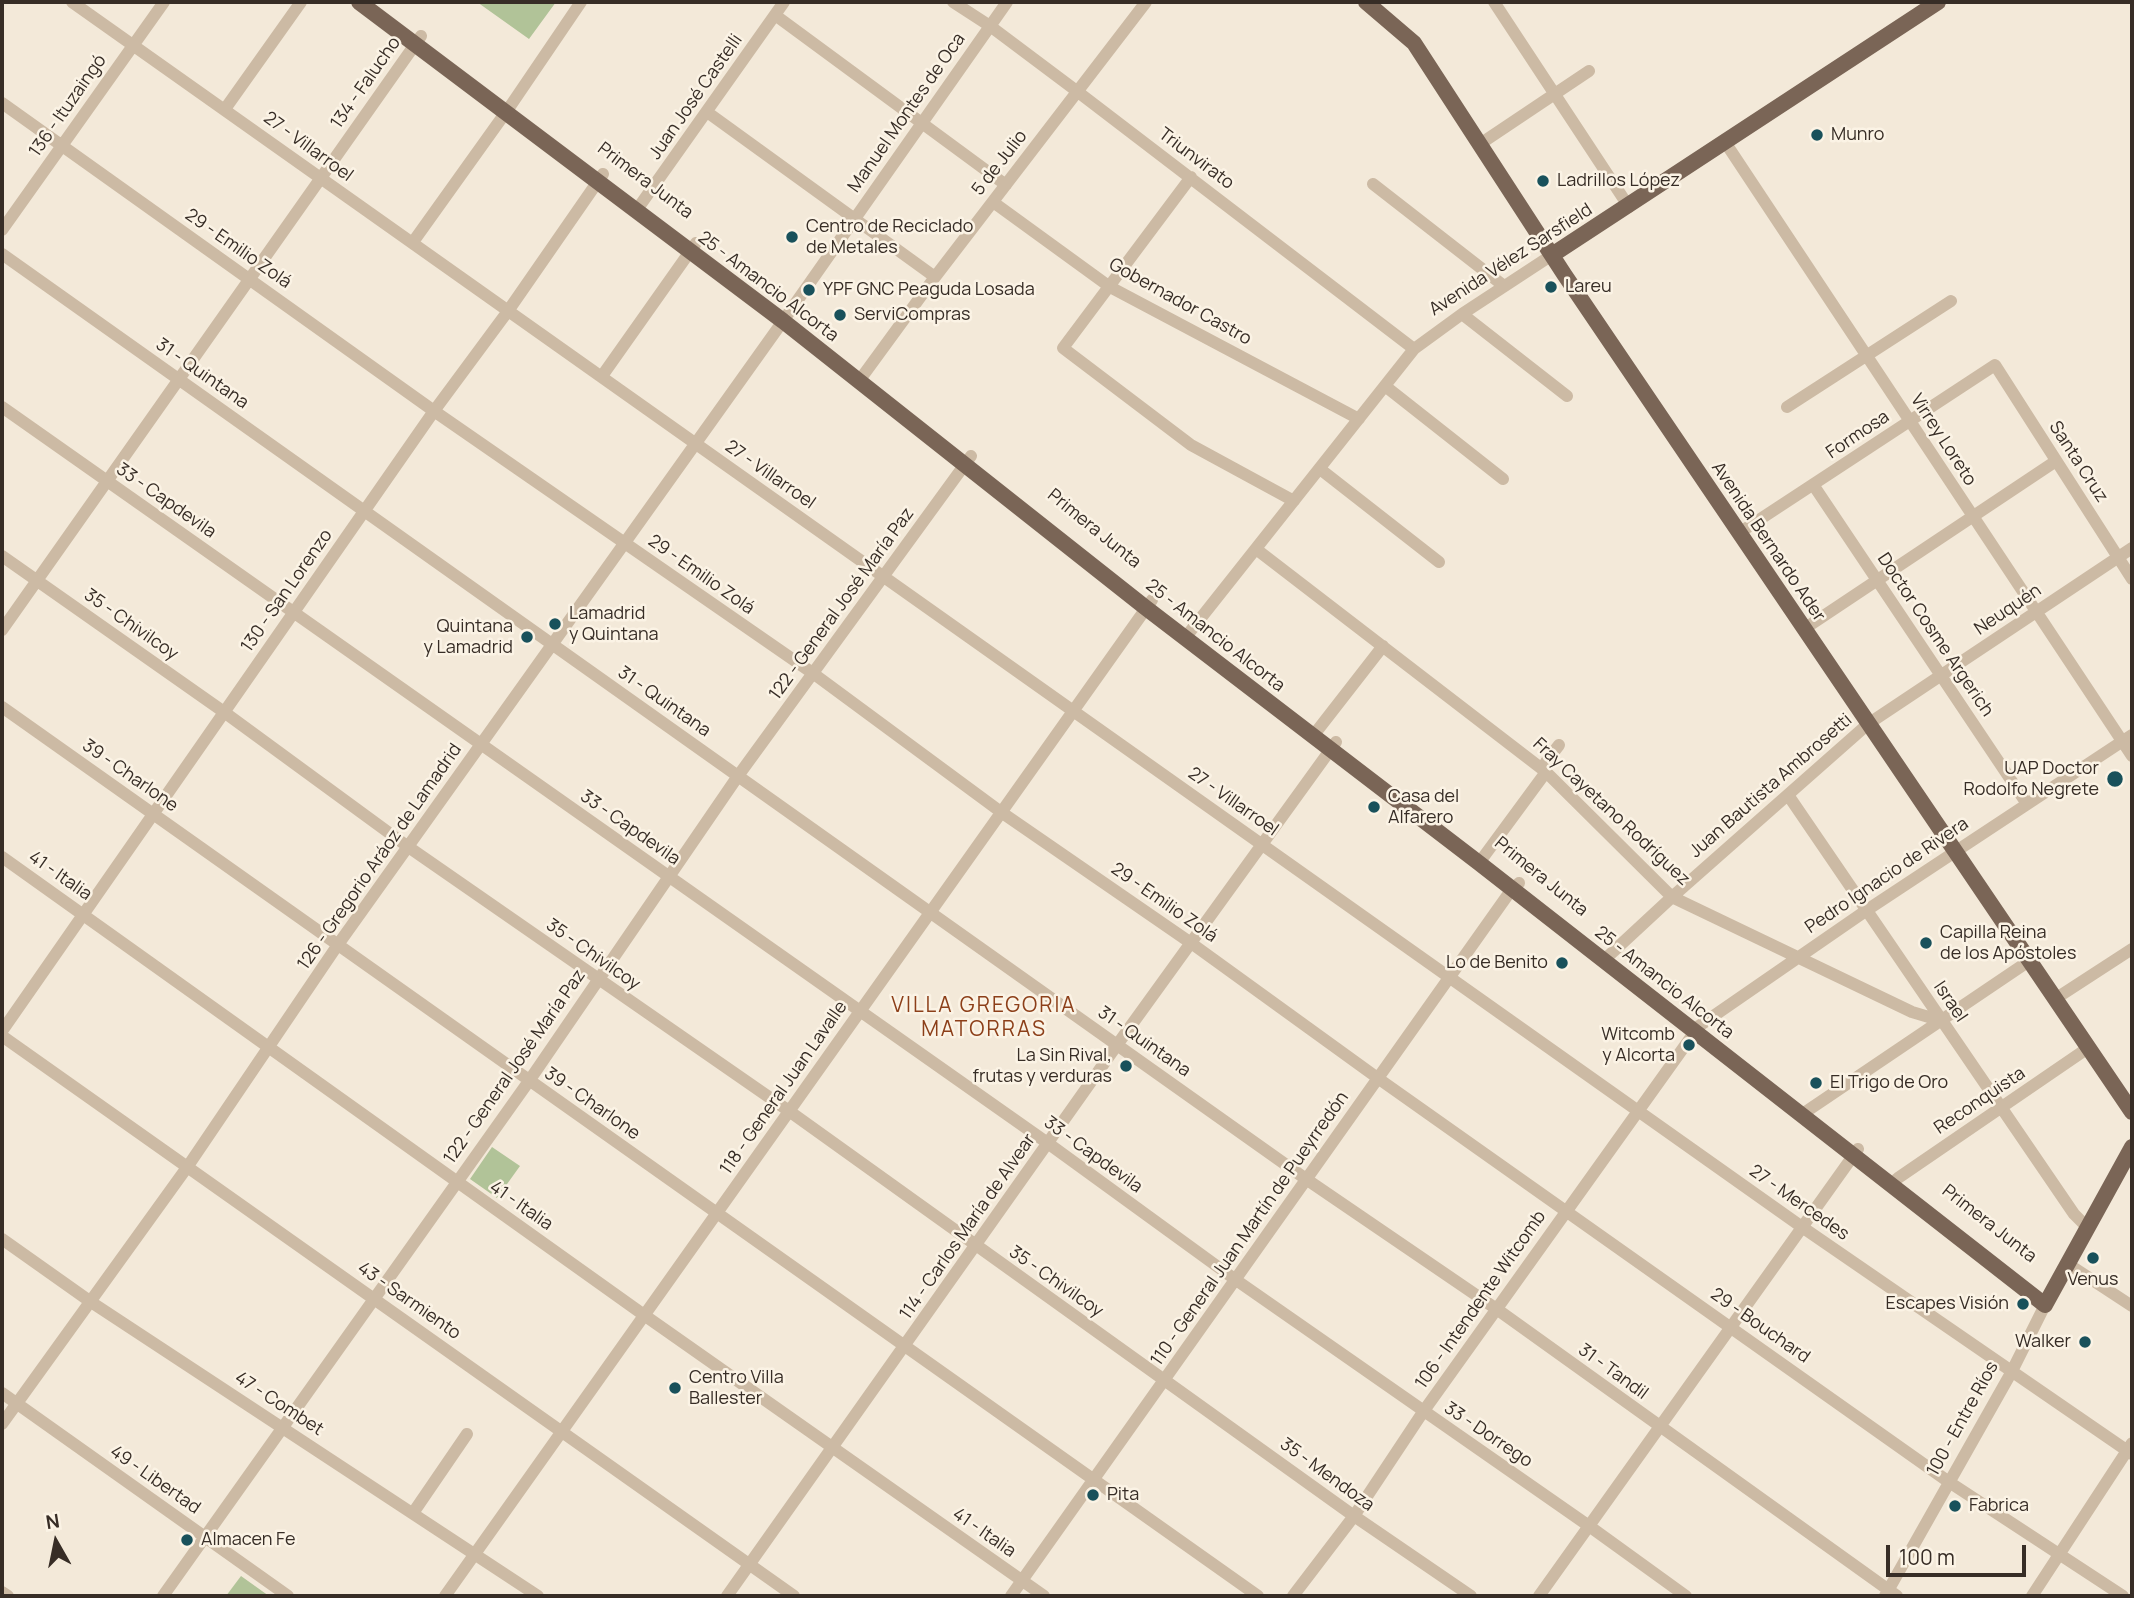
<!DOCTYPE html>
<meta charset="utf-8">
<style>
body{margin:0}
#map{position:relative;width:2134px;height:1598px;overflow:hidden;background:#f3e9d9;font-family:Manrope,sans-serif}
canvas{display:block}
.frame{position:absolute;inset:0;border:4px solid #372d26;pointer-events:none}
.north{position:absolute;left:21px;top:1507px;width:70px;height:70px;-webkit-text-stroke:5px #fbf3e5;paint-order:stroke;rotate:351deg;font-size:19px;font-weight:700;line-height:28px;text-align:center;color:#372d26}
.north::after{content:'';display:block;margin:auto;width:24px;height:32px;background:#372d26;clip-path:polygon(50% 0,100% 100%,50% 72%,0 100%)}
.scale{position:absolute;left:1886px;top:1545px;width:140px;height:32px;box-sizing:border-box;border:4px solid #372d26;border-top:0;padding-left:9px;font-size:21px;line-height:24px;white-space:nowrap;color:#372d26;-webkit-text-stroke:5px #fbf3e5;paint-order:stroke}
</style>
<div id="map">
<canvas width="2134" height="1598"></canvas>
<div class="frame"></div>
<div class="north">N</div>
<div class="scale">100 m</div>
</div>
<script>
const c = document.querySelector('canvas').getContext('2d');
c.lineJoin = 'round';
function fillPath(path, color) { c.fillStyle = color; c.fill(path, 'evenodd'); }
function trace(path, color, width, dash) { c.strokeStyle = color; c.lineWidth = width; c.lineCap = dash ? 'butt' : 'round'; c.setLineDash(dash || []); c.stroke(path); }
function drawText(font, color, halo, rows, align = 'center') {
  c.font = font + ' Manrope,sans-serif'; c.lineWidth = 5; c.setLineDash([]); c.textBaseline = 'middle'; c.strokeStyle = halo; c.fillStyle = color; for (const [text, x, y, turn = 0] of rows) {
    c.save(); c.translate(x, y); c.rotate((+turn || 0) * Math.PI / 180); c.textAlign = isNaN(turn) ? turn : align; if (halo) c.strokeText(text, 0, 0); c.fillText(text, 0, 0); c.restore();
  }
}
fillPath(new Path2D(`
 M 477,2 L 556,2 L 529,39 Z
 M 492,1147 L 520,1166 L 497,1198 L 470,1179 Z
 M 241,1576 L 269,1596 L 226,1596 Z`), '#b1c398');
trace(new Path2D(`
 M 72,2 L 1802,1227 L 2132,1454
 M 953,2 L 990,26 L 1078,92 L 1414,349
 M 1494,2 L 1629,207
 M 775,15 L 1006,185
 M 2,103 L 434,411 L 814,674 L 1001,812 L 1191,943 L 1379,1079 L 1949,1482 L 2123,1596
 M 225,109 L 301,2
 M 707,112 L 935,277
 M 1725,142 L 2132,756
 M 1480,144 L 1589,71
 M 1191,177 L 1063,348 L 1191,445 L 1294,501
 M 1373,184 L 1504,286
 M 993,202 L 1110,287 L 1359,419
 M 636,211 L 784,2
 M 2,230 L 164,2
 M 413,242 L 511,105 L 581,2
 M 2,254 L 1306,1179 L 1498,1310 L 1897,1596
 M 1462,314 L 1567,396
 M 602,376 L 696,243
 M 859,381 L 935,277 L 1146,2
 M 1385,386 L 1503,479
 M 2,407 L 1049,1144 L 1236,1280 L 1589,1526 L 1686,1596
 M 1787,407 L 1951,301
 M 1320,469 L 1439,562
 M 1814,486 L 2027,804
 M 1739,533 L 1995,365 L 2132,579
 M 1256,549 L 1546,772 L 1672,897 L 1912,1012 L 1942,1021
 M 2,556 L 224,712 L 407,846 L 789,1111 L 1354,1516 L 1471,1596
 M 1804,629 L 2056,461
 M 2,630 L 421,36
 M 1185,638 L 1414,349 L 1462,314 L 1552,255
 M 2,707 L 1258,1596
 M 1313,736 L 1383,646
 M 1788,795 L 2074,1214 L 2087,1227
 M 2,857 L 644,1315 L 1044,1596
 M 1479,863 L 1546,772 L 1546,762 L 1559,745
 M 1603,961 L 1672,897 L 1868,724 L 2132,548
 M 2055,999 L 2132,949
 M 2,1031 L 434,411 L 508,311 L 603,174
 M 2,1036 L 794,1596
 M 1801,1115 L 2029,961
 M 1891,1184 L 1898,1178 L 2088,1048
 M 2,1239 L 91,1302 L 538,1596
 M 2068,1264 L 2132,1306
 M 2,1393 L 288,1596
 M 2,1424 L 188,1166 L 337,946 L 783,321 L 1007,2
 M 413,1513 L 467,1434
 M 2,1592 L 8,1596
 M 163,1596 L 529,1081 L 738,776 L 971,456
 M 445,1596 L 1152,600
 M 727,1596 L 1117,1045 L 1336,742
 M 1011,1596 L 1512,889 L 1519,883
 M 1293,1596 L 1354,1516 L 1423,1412 L 1699,1026 L 1867,910 L 2132,735
 M 1539,1596 L 1858,1149
 M 1885,1596 L 2011,1373 L 2045,1305
 M 2032,1596 L 2132,1443`), '#ccbaa4', 12);
trace(new Path2D(`
 M 359,2 L 783,321 L 1146,608 L 1479,863 L 2045,1305 L 2132,1147
 M 1366,2 L 1414,43 L 1564,274 L 2132,1112
 M 1552,255 L 1938,2`), '#7a6556', 16);
for (const [x, y, r, color] of [
 [1817,135,7,"#19515b"],
 [1543,181,7,"#19515b"],
 [792,237,7,"#19515b"],
 [1551,287,7,"#19515b"],
 [809,290,7,"#19515b"],
 [840,315,7,"#19515b"],
 [555,624,7,"#19515b"],
 [527,637,7,"#19515b"],
 [2115,779,9,"#19515b"],
 [1374,807,7,"#19515b"],
 [1926,943,7,"#19515b"],
 [1562,963,7,"#19515b"],
 [1689,1045,7,"#19515b"],
 [1126,1066,7,"#19515b"],
 [1816,1083,7,"#19515b"],
 [2093,1258,7,"#19515b"],
 [2023,1304,7,"#19515b"],
 [2085,1342,7,"#19515b"],
 [675,1388,7,"#19515b"],
 [1093,1495,7,"#19515b"],
 [1955,1506,7,"#19515b"],
 [187,1540,7,"#19515b"]
]) { const dot = new Path2D(); dot.arc(x, y, r, 0, 2 * Math.PI); c.fillStyle = color; c.fill(dot); trace(dot, '#fbf3e5', 2.5); }
drawText('18px', '#372d26', '#fbf3e5', [
 ["134 - Falucho",366,83,-55],
 ["Juan José Castelli",696,97,-55],
 ["136 - Ituzaingó",68,106,-55],
 ["Manuel Montes de Oca",907,113,-55],
 ["27 - Villarroel",308,147,36],
 ["Triunvirato",1196,159,37],
 ["5 de Julio",1000,163,-52],
 ["Primera Junta",645,181,37],
 ["29 - Emilio Zolá",238,249,35],
 ["Avenida Vélez Sarsfield",1511,260,-33],
 ["25 - Amancio Alcorta",768,287,37],
 ["Gobernador Castro",1180,302,29],
 ["31 - Quintana",202,374,35],
 ["Formosa",1858,435,-34],
 ["Virrey Loreto",1943,440,57],
 ["Santa Cruz",2078,462,57],
 ["27 - Villarroel",770,475,35],
 ["33 - Capdevila",166,501,35],
 ["Primera Junta",1094,529,39],
 ["Avenida Bernardo Ader",1768,542,56],
 ["29 - Emilio Zolá",701,575,35],
 ["130 - San Lorenzo",287,591,-55],
 ["122 - General José María Paz",842,604,-54],
 ["Neuquén",2008,610,-34],
 ["35 - Chivilcoy",131,625,35],
 ["Doctor Cosme Argerich",1935,635,56],
 ["25 - Amancio Alcorta",1215,636,38],
 ["31 - Quintana",664,702,35],
 ["39 - Charlone",130,776,35],
 ["Juan Bautista Ambrosetti",1771,786,-41],
 ["27 - Villarroel",1233,802,35],
 ["Fray Cayetano Rodríguez",1611,812,43],
 ["33 - Capdevila",630,828,35],
 ["126 - Gregorio Aráoz de Lamadrid",380,857,-55],
 ["41 - Italia",60,876,35],
 ["Pedro Ignacio de Rivera",1887,876,-34],
 ["Primera Junta",1541,877,39],
 ["29 - Emilio Zolá",1164,903,35],
 ["35 - Chivilcoy",593,955,35],
 ["25 - Amancio Alcorta",1664,983,38],
 ["Israel",1950,1002,56],
 ["31 - Quintana",1144,1042,35],
 ["122 - General José María Paz",515,1067,-55],
 ["118 - General Juan Lavalle",784,1088,-55],
 ["Reconquista",1980,1101,-34],
 ["39 - Charlone",592,1104,35],
 ["33 - Capdevila",1093,1155,36],
 ["27 - Mercedes",1799,1203,35],
 ["41 - Italia",521,1206,35],
 ["Primera Junta",1989,1224,38],
 ["114 - Carlos María de Alvear",968,1227,-55],
 ["110 - General Juan Martín de Pueyrredón",1250,1229,-55],
 ["35 - Chivilcoy",1056,1282,35],
 ["106 - Intendente Witcomb",1481,1300,-55],
 ["43 - Sarmiento",409,1301,35],
 ["29 - Bouchard",1760,1326,35],
 ["31 - Tandil",1613,1372,36],
 ["47 - Combet",279,1404,33],
 ["100 - Entre Ríos",1963,1419,-61],
 ["33 - Dorrego",1488,1435,34],
 ["35 - Mendoza",1327,1475,36],
 ["49 - Libertad",155,1480,35],
 ["41 - Italia",984,1533,35]
]);
drawText('18px', '#372d26', '#fbf3e5', [
 ["Munro",1831,135],
 ["Ladrillos López",1557,181],
 ["Centro de Reciclado",806,227],
 ["de Metales",806,248],
 ["Lareu",1565,287],
 ["YPF GNC Peaguda Losada",823,290],
 ["ServiCompras",854,315],
 ["Lamadrid",569,614],
 ["y Quintana",569,635],
 ["Quintana",513,627,"right"],
 ["y Lamadrid",513,648,"right"],
 ["UAP Doctor",2099,769,"right"],
 ["Rodolfo Negrete",2099,790,"right"],
 ["Casa del",1388,797],
 ["Alfarero",1388,818],
 ["Capilla Reina",1940,933],
 ["de los Apóstoles",1940,954],
 ["Lo de Benito",1548,963,"right"],
 ["Witcomb",1675,1035,"right"],
 ["y Alcorta",1675,1056,"right"],
 ["La Sin Rival,",1112,1056,"right"],
 ["frutas y verduras",1112,1077,"right"],
 ["El Trigo de Oro",1830,1083],
 ["Venus",2093,1280,"center"],
 ["Escapes Visión",2009,1304,"right"],
 ["Walker",2071,1342,"right"],
 ["Centro Villa",689,1378],
 ["Ballester",689,1399],
 ["Pita",1107,1495],
 ["Fabrica",1969,1506],
 ["Almacen Fe",201,1540]
], 'left');
c.letterSpacing = '2px';
drawText('21px', '#8c3f19', '#fbf3e5', [
 ["VILLA GREGORIA",984,1006],
 ["MATORRAS",984,1030]
]);
c.letterSpacing = '0px';
</script>
